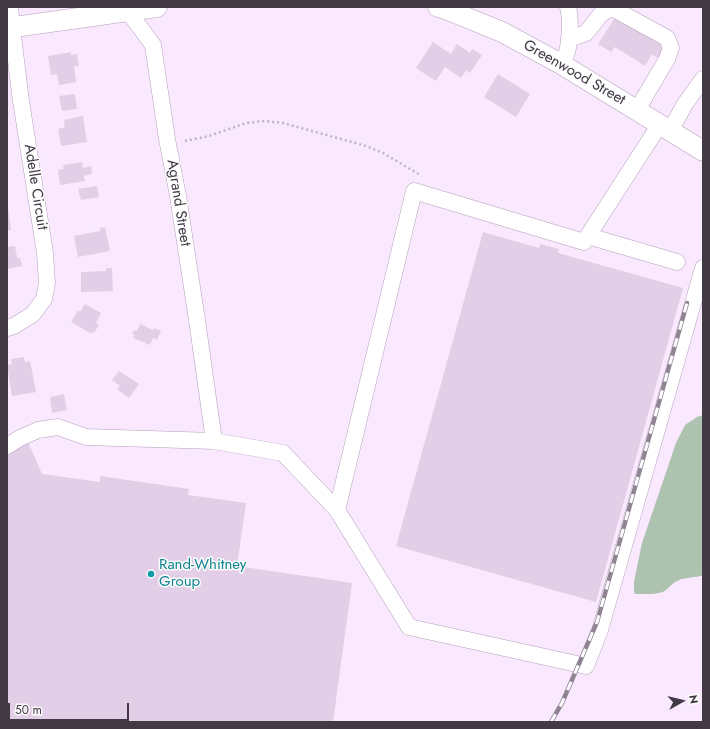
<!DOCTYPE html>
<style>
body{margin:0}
#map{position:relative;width:710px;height:729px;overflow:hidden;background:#f9e8fe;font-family:Jost,sans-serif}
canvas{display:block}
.frame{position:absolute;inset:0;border:8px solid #413944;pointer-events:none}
.north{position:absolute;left:662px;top:681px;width:40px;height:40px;-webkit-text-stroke:3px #fcfcfc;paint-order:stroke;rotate:82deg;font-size:11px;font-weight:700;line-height:16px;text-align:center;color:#413944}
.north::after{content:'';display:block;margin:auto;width:14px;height:18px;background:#413944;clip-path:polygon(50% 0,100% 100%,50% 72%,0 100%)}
.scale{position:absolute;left:8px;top:703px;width:121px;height:18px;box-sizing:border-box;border:2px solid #413944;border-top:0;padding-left:5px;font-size:12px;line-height:14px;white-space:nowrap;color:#413944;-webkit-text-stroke:3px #fcfcfc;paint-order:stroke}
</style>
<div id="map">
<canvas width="710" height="729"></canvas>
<div class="frame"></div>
<div class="north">N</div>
<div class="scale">50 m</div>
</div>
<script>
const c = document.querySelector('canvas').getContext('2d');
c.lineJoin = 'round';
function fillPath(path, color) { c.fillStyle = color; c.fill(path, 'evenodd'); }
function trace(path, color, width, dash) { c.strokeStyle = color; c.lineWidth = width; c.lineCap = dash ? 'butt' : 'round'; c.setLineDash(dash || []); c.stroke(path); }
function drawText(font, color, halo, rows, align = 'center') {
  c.font = font + ' Jost,sans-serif'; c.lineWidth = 3; c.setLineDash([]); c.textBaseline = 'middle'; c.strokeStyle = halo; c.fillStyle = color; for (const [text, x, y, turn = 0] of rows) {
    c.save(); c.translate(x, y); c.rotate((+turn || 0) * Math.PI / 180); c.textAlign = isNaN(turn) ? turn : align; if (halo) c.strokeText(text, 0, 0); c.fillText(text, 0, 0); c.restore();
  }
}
fillPath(new Path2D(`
 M 703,415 L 703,575 C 696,578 686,577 679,580 C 672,583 671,586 666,590 C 660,595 644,594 635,594 L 634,592 L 634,582 L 642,543 L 676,443 L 685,425 L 697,417 Z`), '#adc2af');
fillPath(new Path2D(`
 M 616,16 L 665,47 L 658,58 L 652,54 L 645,66 L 615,47 L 611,52 L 598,44 Z
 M 433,42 L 451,54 L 457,44 L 470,53 L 472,49 L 482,55 L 470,73 L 466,70 L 461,78 L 445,67 L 436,81 L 416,68 Z
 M 71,52 L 71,55 L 77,54 L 79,66 L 74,66 L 76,82 L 59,85 L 57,74 L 51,75 L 48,56 Z
 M 498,74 L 530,94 L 516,117 L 484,97 Z
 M 75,94 L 77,109 L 62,111 L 59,96 Z
 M 83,116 L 87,142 L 61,146 L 58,129 L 65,127 L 64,120 Z
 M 82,162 L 83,168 L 91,166 L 92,174 L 84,176 L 85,181 L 60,185 L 58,170 L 64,169 L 63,165 Z
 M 97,186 L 99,197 L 81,200 L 78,189 Z
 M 7,208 L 8,208 L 11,230 L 7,230 Z
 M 105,227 L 110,251 L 78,257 L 74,236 L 100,231 L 100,228 Z
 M 483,232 L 539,248 L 540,244 L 559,249 L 558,253 L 683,288 L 596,602 L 396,546 Z
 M 15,246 L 17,258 L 20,258 L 22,266 L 7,269 L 7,247 Z
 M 106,268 L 112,268 L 113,291 L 81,292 L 81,272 L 106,271 Z
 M 85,304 L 101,313 L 96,323 L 99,325 L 94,333 L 91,332 L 90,333 L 71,322 L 78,310 L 80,312 Z
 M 140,324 L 153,330 L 154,328 L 161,331 L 157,340 L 153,338 L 150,345 L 133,338 L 135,335 L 132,334 L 134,330 L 137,331 Z
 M 24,357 L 25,362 L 30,361 L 36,392 L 12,396 L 7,365 L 12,364 L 11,359 Z
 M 119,371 L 139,384 L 129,398 L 117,389 L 120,386 L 112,380 Z
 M 64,394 L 67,410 L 52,413 L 50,397 Z
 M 28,442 L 42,474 L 100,482 L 100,476 L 189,489 L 188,495 L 246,503 L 237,566 L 352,583 L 333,722 L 7,722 L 7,451 Z`), '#e2cee7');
const minor = new Path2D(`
 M 569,39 L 586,33 L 601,14 L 612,8 L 667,38 L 671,48 L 667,59 L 637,110
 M 561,64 C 563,60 566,56 567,52 C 570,41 571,18 568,7
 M 670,131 L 685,104 L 703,79
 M 588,236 L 677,262
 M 7,328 L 14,326 L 33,314 L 44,299 L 47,283 L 45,253 L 21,101 L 12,28 L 10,7
 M 214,441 L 283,453 L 337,510 L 409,627 L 586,666 L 600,630 L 703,268
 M 7,446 L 20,438 L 38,430 L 58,427 L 86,437 L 214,441 L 197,320 L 178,196 L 167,139 L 153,45 L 125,7
 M 337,510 L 414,191 L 584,242 L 660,124`);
const major = new Path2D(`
 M 438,7 L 448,10 L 502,32 L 561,64 L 703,151
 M 7,28 L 157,7`);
trace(minor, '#b4a0ba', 17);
trace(major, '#b4a0ba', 21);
trace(new Path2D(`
 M 185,141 L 209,136 L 246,123 L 265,121 L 283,123 L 366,146 L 383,153 L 420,175`), '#c1b2c5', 2.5, [2, 3]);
trace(minor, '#fff', 16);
trace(major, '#fff', 20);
const rail = new Path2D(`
 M 551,722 L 562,703 L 597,622 L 687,303`);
trace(rail, '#908494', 4.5);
trace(rail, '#fcfcfc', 3, [9]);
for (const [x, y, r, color] of [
 [151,574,4,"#0f9aa8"]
]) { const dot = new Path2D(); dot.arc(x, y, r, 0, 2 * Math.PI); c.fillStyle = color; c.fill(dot); trace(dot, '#fcfcfc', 1.5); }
drawText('15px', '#413944', '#fcfcfc', [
 ["Greenwood Street",574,73,30],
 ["Adelle Circuit",35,187,81],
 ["Agrand Street",178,203,81]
]);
drawText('15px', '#0d838f', '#fcfcfc', [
 ["Rand-Whitney",159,565],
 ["Group",159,582]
], 'left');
</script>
